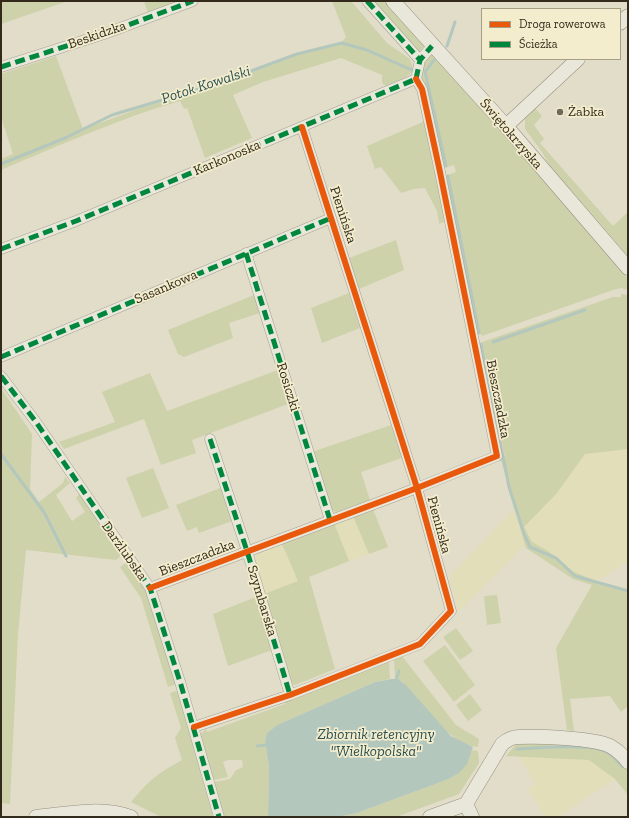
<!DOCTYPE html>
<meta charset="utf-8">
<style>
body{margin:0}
#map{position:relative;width:629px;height:818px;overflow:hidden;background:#e2ddc8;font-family:"Zilla Slab",serif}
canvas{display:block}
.frame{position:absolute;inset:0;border:2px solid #332a1c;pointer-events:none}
.legend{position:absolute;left:481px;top:8px;width:140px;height:52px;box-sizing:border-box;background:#f3edcd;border:1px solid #a69f86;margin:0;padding:5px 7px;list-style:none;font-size:12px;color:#332a1c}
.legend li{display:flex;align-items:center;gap:8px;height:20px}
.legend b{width:20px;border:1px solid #a69f86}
</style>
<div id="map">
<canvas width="629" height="818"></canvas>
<div class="frame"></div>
<ul class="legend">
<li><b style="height:5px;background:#e8590c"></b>Droga rowerowa</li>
<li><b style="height:5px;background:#00873e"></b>Ścieżka</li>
</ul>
</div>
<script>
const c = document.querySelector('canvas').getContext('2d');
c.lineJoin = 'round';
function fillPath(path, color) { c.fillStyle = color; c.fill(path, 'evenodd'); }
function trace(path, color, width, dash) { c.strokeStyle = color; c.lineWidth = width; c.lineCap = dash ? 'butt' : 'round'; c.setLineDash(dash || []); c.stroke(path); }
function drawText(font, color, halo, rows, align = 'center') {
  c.font = font + ' "Zilla Slab",serif'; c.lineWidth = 3.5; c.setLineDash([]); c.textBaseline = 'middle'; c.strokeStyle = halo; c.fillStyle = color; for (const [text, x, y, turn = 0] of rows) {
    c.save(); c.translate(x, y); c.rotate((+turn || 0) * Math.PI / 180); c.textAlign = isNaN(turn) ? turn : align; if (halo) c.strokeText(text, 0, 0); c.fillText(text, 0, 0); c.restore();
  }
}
fillPath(new Path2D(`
 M 628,449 L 628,562 L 596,581 L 574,572 L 548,551 L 532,542 L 524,527 L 557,493 L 585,454 Z
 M 514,509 L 526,544 L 459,611 L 449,577 Z
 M 353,516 L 369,554 L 349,561 L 334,523 Z
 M 282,544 L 298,581 L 264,594 L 254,559 L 256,553 Z
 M 518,756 L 589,760 L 615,779 L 558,817 L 545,817 L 528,789 L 536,784 Z`), '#e1deb9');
fillPath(new Path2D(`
 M 1,1 L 68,1 L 1,24 Z
 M 144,1 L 180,1 L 148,13 Z
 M 332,1 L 351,1 L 387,43 L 410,59 L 413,69 L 412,72 L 406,77 L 386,86 L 382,83 L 382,75 L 341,58 L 263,82 L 233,95 L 252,138 L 205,158 L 187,108 L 184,109 L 180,101 C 118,119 60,145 1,170 L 1,159 L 13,154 L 1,117 L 1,74 L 56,56 L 83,129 L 141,108 L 216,86 L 303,53 L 340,44 L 346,37 Z
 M 371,1 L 387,1 L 421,40 L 424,46 L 419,52 Z
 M 431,55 L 434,55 L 628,278 L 628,290 L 621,288 L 613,290 L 482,336 L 481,334 L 477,334 L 445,176 L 456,172 L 454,165 L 443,168 L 422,79 C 421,70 423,59 431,55 Z
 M 533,106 L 542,116 L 534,125 L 544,139 L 540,143 L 613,226 L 628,212 L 628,256 L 571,190 L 556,178 L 542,152 L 525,129 L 525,117 Z
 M 425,121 L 448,220 L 439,224 L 437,211 L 425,188 L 414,189 L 401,193 L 381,167 L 375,169 L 367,146 Z
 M 396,240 L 404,270 L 359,289 L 349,258 Z
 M 349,293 L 360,328 L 322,343 L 311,308 Z
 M 621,294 L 628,295 L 628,449 L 585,454 L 557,493 L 524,527 L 532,542 L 548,551 L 574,572 L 596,581 L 628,589 L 628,706 L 621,712 L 610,696 L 570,699 L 574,731 L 567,730 L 556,648 L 592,585 L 573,579 L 526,548 L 501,460 L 505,457 L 482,342 L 613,297 L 621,297 Z
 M 254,295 L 260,313 L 229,323 L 233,338 L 184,357 L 178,354 L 168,330 Z
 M 278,370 L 288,404 L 192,440 L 196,453 L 161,465 L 144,419 L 64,449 L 59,442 L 115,422 L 102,392 L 150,373 L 167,411 Z
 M 1,388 L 32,434 L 30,489 L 39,502 L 63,483 L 65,477 L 70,483 L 56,495 L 72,521 L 85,512 L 76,498 L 80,493 L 122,555 L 116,560 L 26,550 L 18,634 L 10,804 L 1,803 Z
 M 391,425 L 402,458 L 361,472 L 370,500 L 336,512 L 330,509 L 312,452 Z
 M 153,468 L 169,508 L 142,518 L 126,478 Z
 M 223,487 L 232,521 L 199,533 L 197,527 L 187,531 L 176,505 Z
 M 373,509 L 388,547 L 369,554 L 353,516 Z
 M 334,523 L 349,561 L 309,577 L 335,669 L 295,685 L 290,682 L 264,594 L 298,581 L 282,544 Z
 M 127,562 L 144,587 L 176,683 L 174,685 L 168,687 L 141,598 L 120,567 Z
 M 497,595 L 501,623 L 487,625 L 484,596 Z
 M 256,597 L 272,650 L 228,666 L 213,614 Z
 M 456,628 L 473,651 L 460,660 L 443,637 Z
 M 445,645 L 475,685 L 454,702 L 423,661 Z
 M 402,656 L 456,725 L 479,739 L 478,747 C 445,744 424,699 398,679 L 395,679 L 394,659 Z
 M 389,661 L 390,679 L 375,682 L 277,725 L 267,733 L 265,741 L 269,767 L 268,817 L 224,817 L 214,784 L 215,782 L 230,779 L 236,770 L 243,767 L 242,760 L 228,760 L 223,762 L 228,777 L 213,780 L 200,735 L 206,729 L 207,732 L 285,704 L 285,701 Z
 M 176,691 L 178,692 L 213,817 L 161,817 L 131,802 C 148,781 158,773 182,760 L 175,738 L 181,728 L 170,693 Z
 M 470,694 L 482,710 L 468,721 L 456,705 Z
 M 518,742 L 599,747 L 618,756 L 628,767 L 628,795 L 615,779 L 589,760 L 506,756 Z
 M 472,750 L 478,751 L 479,763 L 459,794 L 396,817 L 337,817 L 357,813 L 449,779 C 462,772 467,764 472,750 Z`), '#cdd2ab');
fillPath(new Path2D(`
 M 392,679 L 398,679 L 406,685 L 451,736 L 473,747 L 467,764 L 459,773 L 449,779 L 357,813 L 337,817 L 268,817 L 269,767 L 265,741 L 267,733 L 277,725 L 375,682 Z`), '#b4c7bd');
trace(new Path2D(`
 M 447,46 L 455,22
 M 434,60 L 425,72 L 446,166
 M 1,164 L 65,138 L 112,115 L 216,84 L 297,54 L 342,43 L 367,50 L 414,71
 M 448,176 L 479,333
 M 493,342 L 585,310
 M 481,344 L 509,487 L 524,534 L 530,547 L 556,558 L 575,576 L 628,591
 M 1,454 L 44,512 L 66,556
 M 395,683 L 399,671
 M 257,746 L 269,745
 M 517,749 C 536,748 592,743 607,752 C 613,755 618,762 623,767`), '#b4c7bd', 3);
const street = new Path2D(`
 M 367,1 L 420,60
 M 1,67 L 104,34 L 193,1
 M 416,79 L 420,60 L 432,46
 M 1,249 L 76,221 L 416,79
 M 246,253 L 330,520
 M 1,357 L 331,218
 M 1,376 L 36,422 L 150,588 L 181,685 L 219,817
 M 210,439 L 247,551 L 290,695
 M 150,588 L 417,488 L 497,456 L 440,172 L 422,89 L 416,79
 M 194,727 L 290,695 L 420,644 L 451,611 L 417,488 L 302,127`);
const secondary = new Path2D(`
 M 393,1 L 506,126 L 628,268
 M 620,23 L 628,16
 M 506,126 L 578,59
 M 466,804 L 472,817
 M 36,817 C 67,814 100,806 131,817
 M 430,817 L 466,804 L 502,744 C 507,740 512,737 518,737 C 537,736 594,738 610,746 C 617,750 623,755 628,762`);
trace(street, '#a6a192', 11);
trace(secondary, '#969182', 15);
trace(street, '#e9e6da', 10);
trace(secondary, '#e9e6da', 14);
trace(new Path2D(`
 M 367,1 L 420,60
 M 1,67 L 104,34 L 193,1
 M 416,79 L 420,60 L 432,46
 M 1,249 L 76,221 L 416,79
 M 246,253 L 330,520
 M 1,357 L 331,218
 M 1,376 L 36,422 L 150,588 L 181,685 L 219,817
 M 210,439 L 247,551 L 290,695`), '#00873e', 5, [10, 5]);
trace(new Path2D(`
 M 150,588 L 417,488 L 497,456 L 440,172 L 422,89 L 416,79
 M 194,727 L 290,695 L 420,644 L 451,611 L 417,488 L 302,127`), '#e8590c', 6);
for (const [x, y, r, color] of [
 [560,112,4,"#706958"]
]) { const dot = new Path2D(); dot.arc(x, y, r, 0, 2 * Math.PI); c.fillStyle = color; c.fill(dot); trace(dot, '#f3edcd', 1.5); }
drawText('14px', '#332a1c', '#f3edcd', [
 ["Beskidzka",97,35,-19],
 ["Świętokrzyska",511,134,49],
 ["Karkonoska",227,158,-23],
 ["Pienińska",343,215,72],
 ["Sasankowa",166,287,-23],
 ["Rosiczki",288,387,73],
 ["Bieszczadzka",498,399,79],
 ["Pienińska",439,525,75],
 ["Darżlubska",124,551,55],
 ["Bieszczadzka",197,558,-21],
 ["Szymbarska",262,601,73]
]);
drawText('14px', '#332a1c', '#f3edcd', [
 ["Żabka",568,112]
], 'left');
drawText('italic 15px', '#2b5052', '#f3edcd', [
 ["Potok Kowalski",206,85,-18],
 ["Zbiornik retencyjny",376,735],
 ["\"Wielkopolska\"",376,752]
]);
</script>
